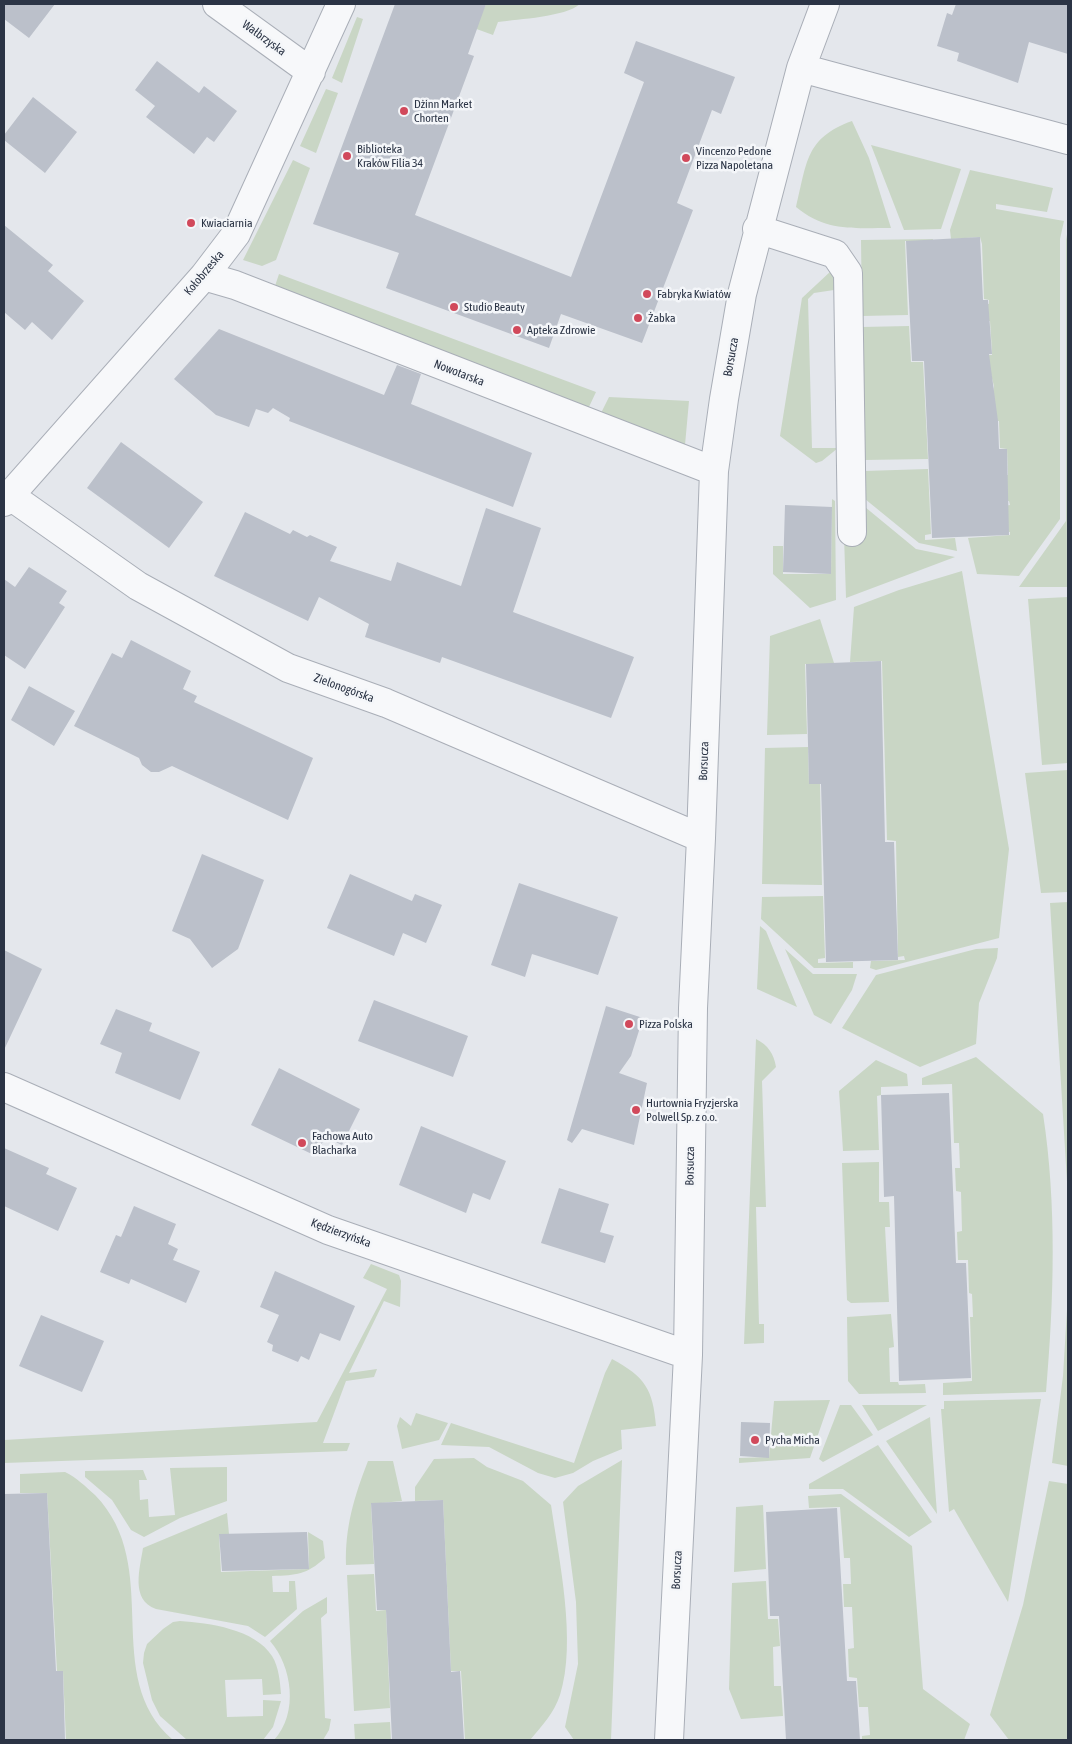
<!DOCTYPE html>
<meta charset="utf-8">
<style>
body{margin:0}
#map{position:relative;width:1072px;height:1744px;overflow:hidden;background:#e4e7ec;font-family:"Asap Condensed",sans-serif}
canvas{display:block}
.frame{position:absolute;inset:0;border:5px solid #2b3445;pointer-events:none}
</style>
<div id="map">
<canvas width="1072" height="1744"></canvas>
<div class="frame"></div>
</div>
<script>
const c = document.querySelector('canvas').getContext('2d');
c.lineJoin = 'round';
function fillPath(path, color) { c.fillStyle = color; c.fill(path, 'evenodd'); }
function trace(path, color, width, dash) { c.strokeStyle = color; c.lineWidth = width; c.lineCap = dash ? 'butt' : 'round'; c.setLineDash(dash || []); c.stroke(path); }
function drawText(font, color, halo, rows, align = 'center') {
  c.font = font + ' "Asap Condensed",sans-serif'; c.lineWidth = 5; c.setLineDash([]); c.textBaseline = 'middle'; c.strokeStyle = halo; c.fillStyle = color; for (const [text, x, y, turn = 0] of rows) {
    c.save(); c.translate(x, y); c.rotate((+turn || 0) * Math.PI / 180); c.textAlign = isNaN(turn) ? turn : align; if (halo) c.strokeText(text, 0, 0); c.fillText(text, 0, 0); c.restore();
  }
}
fillPath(new Path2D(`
 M 408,4 L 443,4 L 480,17 L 486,4 L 580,4 C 565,17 519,19 498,22 L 493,35 Z
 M 357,17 L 363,19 L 342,83 L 332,78 Z
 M 326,89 L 338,93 L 316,153 L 300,146 Z
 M 852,121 L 869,158 L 891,228 C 854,228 826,232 796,207 C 807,163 805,138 852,121 Z
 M 871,145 L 961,169 L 941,229 L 904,230 Z
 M 293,160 L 310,168 L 276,260 L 262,266 L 243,260 Z
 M 970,170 L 1053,188 L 1047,212 L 996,204 L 996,209 L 1064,221 L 1060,239 L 1060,519 L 1019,576 L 977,574 L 968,538 L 1010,535 L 1010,532 L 1004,532 L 1003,506 L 1010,505 L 1009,501 L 1003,501 L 1001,475 L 1008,475 L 1007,449 L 1000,448 L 999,421 L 988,421 L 994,386 L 986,355 L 992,355 L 992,351 L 990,321 L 984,321 L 984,304 L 989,304 L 989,300 L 984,299 L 982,244 L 980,237 L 951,239 L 950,230 Z
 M 1068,228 L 1068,587 L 1019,587 L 1066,521 L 1066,240 Z
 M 933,239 L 933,246 L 910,247 L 910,241 L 905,241 L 908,315 L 862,316 L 861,240 Z
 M 831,271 L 837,284 L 834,290 L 814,293 L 808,299 L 812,448 L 838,448 L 822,461 L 816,463 L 780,436 L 802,298 Z
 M 279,274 L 596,392 L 588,409 L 274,289 Z
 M 909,326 L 911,362 L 923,362 L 928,459 L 864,460 L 862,327 Z
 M 609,397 L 689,401 L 685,445 L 601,413 Z
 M 928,469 L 931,534 L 925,535 L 925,540 L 955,538 L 957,551 L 919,543 L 865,499 L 864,471 Z
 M 832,499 L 835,501 L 836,600 L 810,608 L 773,574 L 773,546 L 783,546 L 783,574 L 831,574 Z
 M 865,507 L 916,549 L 955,557 L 846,598 L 844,536 Z
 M 962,571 L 1009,849 L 999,938 L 876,970 L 870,968 L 871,961 L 905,960 L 904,956 L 898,957 L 896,841 L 887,840 L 882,661 L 850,662 L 854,607 L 899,590 Z
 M 1068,597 L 1068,763 L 1042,765 L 1028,599 Z
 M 820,619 L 834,663 L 809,671 L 809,664 L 805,664 L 807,734 L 767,735 L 770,636 Z
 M 808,747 L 809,784 L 820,784 L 822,885 L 762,884 L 765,748 Z
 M 1068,770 L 1068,892 L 1041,893 L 1025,773 Z
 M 823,896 L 825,958 L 818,959 L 818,963 L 853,962 L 853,968 L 814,968 L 761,919 L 762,897 Z
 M 1068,902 L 1068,1198 L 1050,903 Z
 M 760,926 L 766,931 L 797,1007 L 757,989 Z
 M 998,948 L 997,958 L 979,1003 L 976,1044 L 920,1067 L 842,1028 L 876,975 L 976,949 Z
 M 785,949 L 813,974 L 857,974 L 852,990 L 831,1024 L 814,1015 Z
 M 756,1039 C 768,1045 774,1054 776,1067 L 762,1081 L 766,1207 L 756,1207 L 759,1324 L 764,1324 L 764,1343 L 744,1344 Z
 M 976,1057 L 1043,1114 C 1057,1205 1054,1300 1046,1392 L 943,1395 L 943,1383 L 972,1381 L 970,1317 L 973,1317 L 972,1294 L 969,1293 L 968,1260 L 958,1260 L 957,1232 L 962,1231 L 961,1192 L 956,1191 L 955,1168 L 960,1168 L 959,1143 L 954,1143 L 952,1084 L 922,1085 L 922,1078 Z
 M 876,1060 L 907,1074 L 908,1086 L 881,1087 L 881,1095 L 877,1096 L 879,1150 L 843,1151 L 839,1091 Z
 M 879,1162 L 879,1202 L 889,1202 L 890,1227 L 885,1227 L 889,1302 L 851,1303 L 847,1300 L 842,1163 Z
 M 371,1264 L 399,1275 L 401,1281 L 400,1307 L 384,1301 L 349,1373 L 377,1369 L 374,1377 L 346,1381 L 323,1443 L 350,1443 L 347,1451 L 4,1463 L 4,1440 L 317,1422 L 387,1289 L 363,1278 Z
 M 1068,1293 L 1068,1466 L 1052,1463 L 1063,1376 Z
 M 891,1314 L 894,1347 L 889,1348 L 890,1382 L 898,1382 L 899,1385 L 925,1384 L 926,1393 L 859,1394 L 848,1381 L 847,1317 Z
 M 612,1359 C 645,1377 653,1389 656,1426 L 621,1430 L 622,1449 L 593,1461 L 573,1473 L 555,1478 L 538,1473 L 489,1447 L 441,1445 L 451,1423 L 574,1463 L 605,1373 Z
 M 1041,1399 L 1008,1602 L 954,1509 L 949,1512 L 941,1409 L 944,1409 L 944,1401 Z
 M 830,1400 L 810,1458 L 739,1463 L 739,1458 L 769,1457 L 774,1401 Z
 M 840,1405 L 851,1405 L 873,1435 L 823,1462 L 819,1459 Z
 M 862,1405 L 927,1405 L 878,1431 Z
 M 416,1413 L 448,1423 L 439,1440 L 402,1449 L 397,1426 L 400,1417 L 411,1426 Z
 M 930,1417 L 937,1514 L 886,1441 Z
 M 878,1445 L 932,1522 L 909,1537 L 843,1489 L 809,1489 L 809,1484 Z
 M 474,1458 L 487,1467 L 523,1481 L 551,1505 C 559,1560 577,1642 560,1695 C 554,1713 542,1726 530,1740 L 465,1740 L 461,1671 L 451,1671 L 443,1500 L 415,1501 L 415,1487 L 434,1459 Z
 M 622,1460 L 611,1740 L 574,1740 L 565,1727 L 578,1664 L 576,1602 L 563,1502 L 578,1486 Z
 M 368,1461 L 393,1461 L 402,1501 L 371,1504 L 374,1564 L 346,1565 C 345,1527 354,1497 368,1461 Z
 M 227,1467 L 227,1501 L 180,1518 L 144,1537 L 131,1530 L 112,1500 L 85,1477 L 85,1471 L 143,1470 L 147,1480 L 139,1480 L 140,1500 L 148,1499 L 149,1517 L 175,1515 L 170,1468 Z
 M 65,1472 C 77,1478 85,1486 95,1495 C 165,1567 99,1676 173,1740 L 66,1740 L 63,1671 L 57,1671 L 47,1493 L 20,1493 L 20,1474 Z
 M 1049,1481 L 1068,1484 L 1068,1740 L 1009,1740 L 990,1715 L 1023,1605 Z
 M 841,1494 L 912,1546 L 923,1689 L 970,1724 L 964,1740 L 862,1740 L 862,1736 L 870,1735 L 868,1707 L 859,1707 L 857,1678 L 849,1677 L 848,1649 L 854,1648 L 852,1607 L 844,1607 L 843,1584 L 851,1584 L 850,1558 L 844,1558 L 840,1507 L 809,1508 L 808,1496 Z
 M 763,1505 L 766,1569 L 734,1572 L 736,1507 Z
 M 227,1513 L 229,1534 L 219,1535 L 221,1572 L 309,1569 L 308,1532 L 323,1541 L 325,1558 C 306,1575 297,1575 272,1576 L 273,1592 L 289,1592 L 289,1581 L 295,1581 L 297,1609 L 265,1637 L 248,1626 L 156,1609 C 130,1600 140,1568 143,1548 Z
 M 374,1574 L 376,1611 L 386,1610 L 390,1708 L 354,1711 L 347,1575 Z
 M 766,1581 L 768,1619 L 778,1619 L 780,1646 L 773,1647 L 774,1686 L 781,1686 L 783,1716 L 741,1719 L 729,1689 L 732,1583 Z
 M 327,1597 L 327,1613 L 321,1618 L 325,1718 L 331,1719 L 329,1730 L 323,1740 L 274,1740 C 299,1713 292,1666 270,1641 L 303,1611 Z
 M 180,1621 C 209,1623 255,1629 272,1656 C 279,1667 280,1682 281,1694 L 263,1695 L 262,1679 L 225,1680 L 227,1717 L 263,1716 L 263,1700 L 281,1701 L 273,1727 L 263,1740 L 187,1740 L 160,1716 L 152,1700 L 143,1663 L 144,1653 L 147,1644 L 163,1629 L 173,1622 Z
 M 390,1722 L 391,1740 L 355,1740 L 354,1724 Z`), '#c9d6c5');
fillPath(new Path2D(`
 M 4,4 L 55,4 L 29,38 L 4,19 Z
 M 395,4 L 486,4 L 468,54 L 474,56 L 415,215 L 571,277 L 644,82 L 624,73 L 636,41 L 735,77 L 721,114 L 712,110 L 677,203 L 693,210 L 642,343 L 561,314 L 549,348 L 386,288 L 399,253 L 313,224 Z
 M 956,4 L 1068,4 L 1068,54 L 1029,42 L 1018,83 L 957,61 L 959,53 L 937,46 L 947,13 L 952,15 Z
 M 157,61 L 199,93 L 204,86 L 237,111 L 214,142 L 207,137 L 194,154 L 146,117 L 155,106 L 135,90 Z
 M 33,97 L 77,132 L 45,173 L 4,140 L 4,135 Z
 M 4,225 L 53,265 L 48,271 L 84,301 L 52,340 L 32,322 L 25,330 L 4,312 Z
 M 980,237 L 983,300 L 988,300 L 992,354 L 989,354 L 998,421 L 999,449 L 1007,449 L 1009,535 L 932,538 L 924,361 L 912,361 L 906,241 Z
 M 219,329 L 384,395 L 397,365 L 421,374 L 411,404 L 532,453 L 513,507 L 289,421 L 290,418 L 273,408 L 268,413 L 256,409 L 249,427 L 216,415 L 174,379 Z
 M 121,442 L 203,502 L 169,548 L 87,488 Z
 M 785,505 L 832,507 L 831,574 L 783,572 Z
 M 486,508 L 541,528 L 513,612 L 634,657 L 611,718 L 442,657 L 440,663 L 365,637 L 369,624 L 319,597 L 308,621 L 214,576 L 245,512 L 290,534 L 293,530 L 307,537 L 310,535 L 337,547 L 330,561 L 391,581 L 397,562 L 461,586 Z
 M 29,567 L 67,591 L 59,603 L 65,607 L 25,669 L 4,655 L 4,579 L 15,587 Z
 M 131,640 L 191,671 L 183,689 L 197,696 L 194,702 L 313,758 L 288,820 L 172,766 L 159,772 L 151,772 L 142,765 L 139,758 L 74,726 L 112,653 L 122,658 Z
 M 881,661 L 885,842 L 894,842 L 898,960 L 826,962 L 821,784 L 809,784 L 806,664 Z
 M 29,686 L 75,711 L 54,746 L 11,720 Z
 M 202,854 L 264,880 L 238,949 L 212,968 L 190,939 L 172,931 Z
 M 350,874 L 412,901 L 415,894 L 442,905 L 426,943 L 403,933 L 394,956 L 327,928 Z
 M 519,883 L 618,917 L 598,975 L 532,954 L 525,977 L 491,965 Z
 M 4,950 L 42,969 L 4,1050 Z
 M 374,1000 L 468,1036 L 453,1077 L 358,1041 Z
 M 606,1006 L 643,1018 L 631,1056 L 619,1073 L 647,1083 L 634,1145 L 582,1129 L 572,1143 L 567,1140 Z
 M 116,1009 L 152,1023 L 149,1031 L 200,1052 L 180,1100 L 115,1073 L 122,1053 L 100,1044 Z
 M 279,1068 L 360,1109 L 342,1145 L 325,1137 L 316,1156 L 251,1125 Z
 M 949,1093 L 956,1263 L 966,1263 L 971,1378 L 899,1381 L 894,1196 L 884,1197 L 881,1095 Z
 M 421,1126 L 506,1161 L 490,1200 L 473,1193 L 466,1213 L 399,1185 Z
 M 4,1148 L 49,1168 L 46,1174 L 77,1188 L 58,1231 L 4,1206 Z
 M 559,1188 L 609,1204 L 600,1232 L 614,1236 L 605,1263 L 541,1243 Z
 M 134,1206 L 176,1224 L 168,1244 L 178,1249 L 173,1260 L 200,1271 L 186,1303 L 131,1279 L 129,1284 L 100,1272 L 116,1235 L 121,1237 Z
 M 275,1271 L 355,1306 L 340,1341 L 320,1333 L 309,1360 L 301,1356 L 298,1362 L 272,1351 L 273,1345 L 267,1342 L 279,1315 L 260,1307 Z
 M 41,1315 L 104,1341 L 82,1392 L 19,1366 Z
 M 741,1422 L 770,1423 L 769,1458 L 740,1456 Z
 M 47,1493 L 56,1671 L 63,1671 L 65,1740 L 4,1740 L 4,1494 Z
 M 443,1500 L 451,1672 L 460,1671 L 464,1740 L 392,1740 L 386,1610 L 377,1610 L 371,1503 Z
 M 837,1508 L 847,1681 L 856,1681 L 860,1740 L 786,1740 L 779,1616 L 770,1616 L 766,1512 Z
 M 307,1532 L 309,1569 L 222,1571 L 219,1534 Z`), '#bbc0ca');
const minor = new Path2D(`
 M 217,4 L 311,72
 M 801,68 L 825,4
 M 757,229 L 835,254 L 848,273 L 852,532
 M 204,276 L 235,285 L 714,471
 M 9,495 L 138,586 L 288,668 L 386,703 L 701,838
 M 4,502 L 204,276 L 236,234 L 341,4
 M 4,1087 L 328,1230 L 688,1355
 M 669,1740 L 688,1355 L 693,1008 L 701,838 L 714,471 L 724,399 L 742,294 L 801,68 L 1068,140`);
trace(minor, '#a9aeb7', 30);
trace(minor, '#f7f8fa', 28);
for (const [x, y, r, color] of [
 [404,111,5,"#d1495b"],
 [347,156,5,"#d1495b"],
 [686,158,5,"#d1495b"],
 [191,223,5,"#d1495b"],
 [647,294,5,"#d1495b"],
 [454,307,5,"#d1495b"],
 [638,318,5,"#d1495b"],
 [517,330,5,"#d1495b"],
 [629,1024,5,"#d1495b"],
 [636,1110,5,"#d1495b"],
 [302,1143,5,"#d1495b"],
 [755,1440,5,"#d1495b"]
]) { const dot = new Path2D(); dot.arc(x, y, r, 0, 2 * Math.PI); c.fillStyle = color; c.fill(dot); trace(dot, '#f4f6f9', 2); }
drawText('12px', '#2b3445', '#f4f6f9', [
 ["Wałbrzyska",264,38,36],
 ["Kołobrzeska",204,273,-50],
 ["Borsucza",731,357,-80],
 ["Nowotarska",459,373,21],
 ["Zielonogórska",344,688,20],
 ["Borsucza",704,761,-88],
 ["Borsucza",690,1166,-89],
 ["Kędzierzyńska",341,1233,20],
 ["Borsucza",677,1570,-87]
]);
drawText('12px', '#2b3445', '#f4f6f9', [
 ["Dżinn Market",414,104],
 ["Chorten",414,118],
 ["Biblioteka",357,149],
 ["Kraków Filia 34",357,163],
 ["Vincenzo Pedone",696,151],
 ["Pizza Napoletana",696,165],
 ["Kwiaciarnia",201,223],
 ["Fabryka Kwiatów",657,294],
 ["Studio Beauty",464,307],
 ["Żabka",648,318],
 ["Apteka Zdrowie",527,330],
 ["Pizza Polska",639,1024],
 ["Hurtownia Fryzjerska",646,1103],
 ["Polwell Sp. z o.o.",646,1117],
 ["Fachowa Auto",312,1136],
 ["Blacharka",312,1150],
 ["Pycha Micha",765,1440]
], 'left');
</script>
